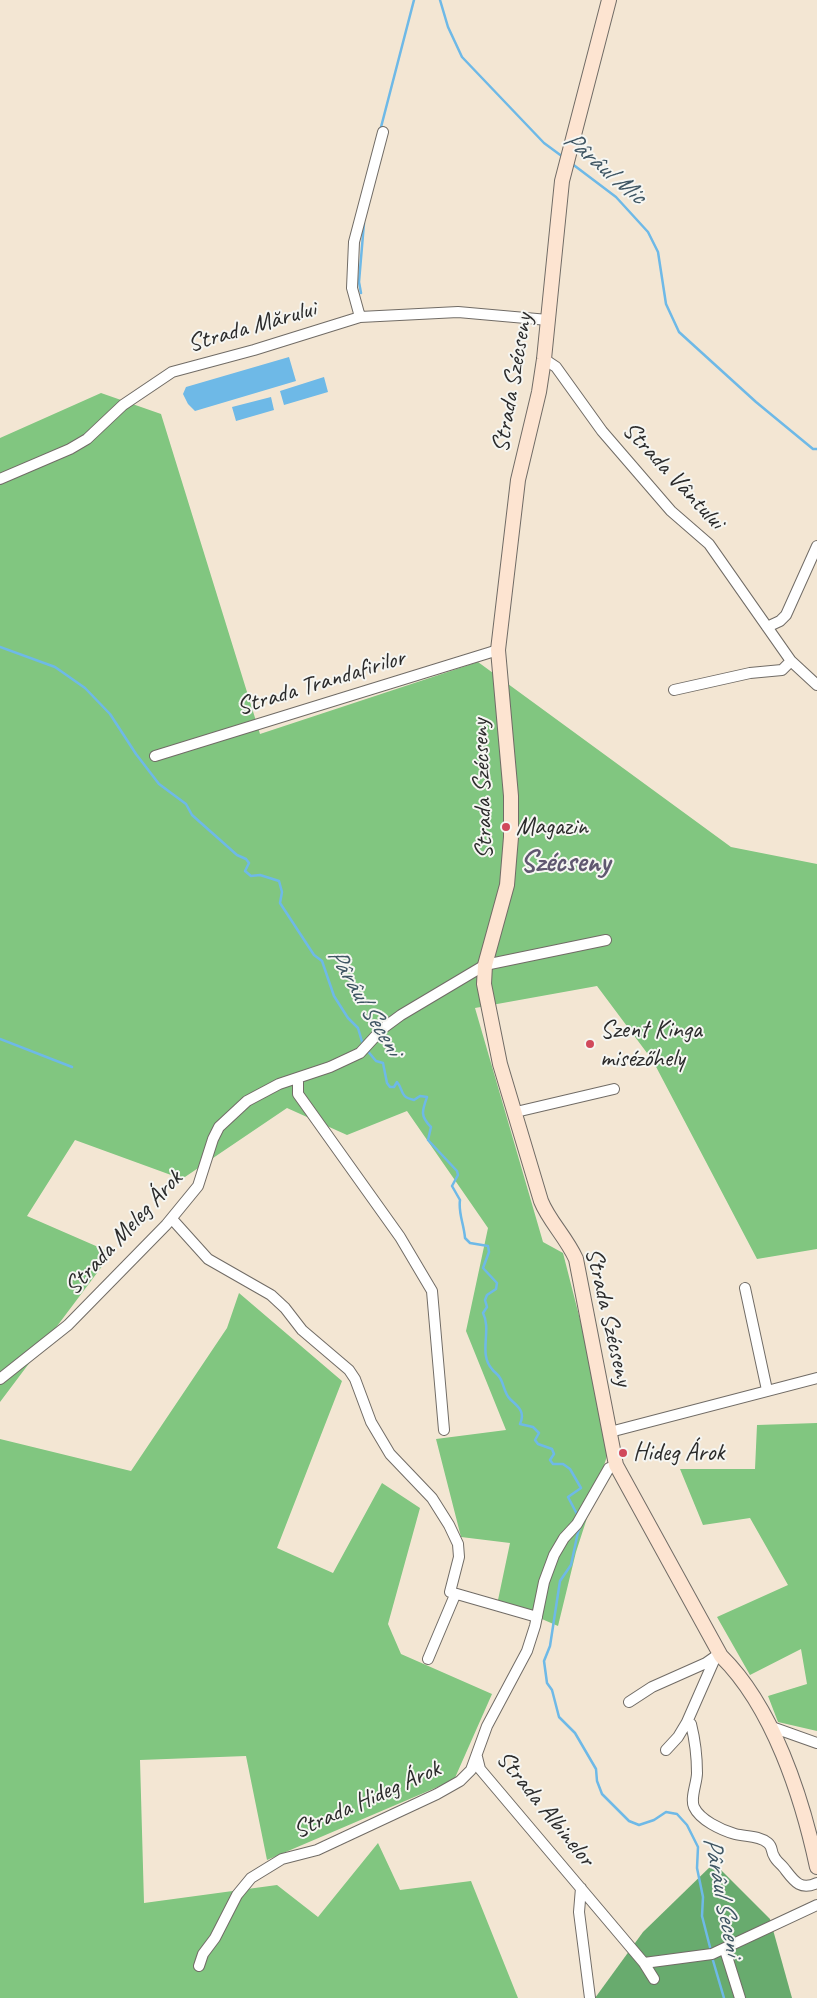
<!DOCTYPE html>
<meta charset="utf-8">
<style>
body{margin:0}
canvas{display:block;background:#f3e6d3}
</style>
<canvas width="817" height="1998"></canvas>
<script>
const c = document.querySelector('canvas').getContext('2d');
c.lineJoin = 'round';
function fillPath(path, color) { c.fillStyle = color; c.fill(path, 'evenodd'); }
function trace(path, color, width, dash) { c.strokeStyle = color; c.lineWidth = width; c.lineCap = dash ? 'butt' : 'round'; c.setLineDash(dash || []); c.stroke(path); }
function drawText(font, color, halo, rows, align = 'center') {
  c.font = font + ' Caveat,sans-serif'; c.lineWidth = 4; c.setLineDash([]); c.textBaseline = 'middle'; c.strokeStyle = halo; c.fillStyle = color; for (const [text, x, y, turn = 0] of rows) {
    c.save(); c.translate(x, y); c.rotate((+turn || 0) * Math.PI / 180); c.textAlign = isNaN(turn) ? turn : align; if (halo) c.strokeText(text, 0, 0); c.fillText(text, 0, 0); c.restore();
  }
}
fillPath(new Path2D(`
 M 101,393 L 161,414 L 260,734 L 478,662 L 731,847 L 817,864 L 817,1249 L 757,1259 L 653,1061 L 597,986 L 475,1008 L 543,1242 L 563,1253 L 588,1351 L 608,1453 L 576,1552 L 558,1626 L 498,1600 L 510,1543 L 461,1537 L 436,1439 L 506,1430 L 466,1331 L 488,1228 L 407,1111 L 347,1135 L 287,1108 L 182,1179 L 75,1140 L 27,1216 L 112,1253 L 0,1402 L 0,438 Z
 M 239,1293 L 342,1381 L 277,1548 L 333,1573 L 382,1483 L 420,1508 L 388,1624 L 401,1654 L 492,1694 L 454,1780 L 267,1860 L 246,1756 L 140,1760 L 144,1903 L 277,1885 L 318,1917 L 378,1843 L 400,1890 L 471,1881 L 518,1998 L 0,1998 L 0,1439 L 131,1471 L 227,1328 Z
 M 817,1423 L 817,1731 L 778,1722 L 768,1696 L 807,1684 L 801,1649 L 750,1675 L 717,1617 L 788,1585 L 750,1518 L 703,1525 L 680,1469 L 755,1469 L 757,1425 Z`), '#81c680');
fillPath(new Path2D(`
 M 714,1863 L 770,1919 L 792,1998 L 595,1998 L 643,1932 Z`), '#68ab6e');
fillPath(new Path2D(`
 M 289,357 L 296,381 L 195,411 L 188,404 L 183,394 L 186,387 Z
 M 324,377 L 328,392 L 284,405 L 280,391 Z
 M 271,397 L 274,410 L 236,421 L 232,407 Z`), '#6eb9e7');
trace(new Path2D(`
 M 440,0 L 448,27 L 462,57 L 544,143 L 563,157
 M 380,131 L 414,0
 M 571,163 L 616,197 L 648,232 L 658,252 L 666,304 L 679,332 L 756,402 L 813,449 L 817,449
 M 361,293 L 359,282 L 364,223
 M 0,647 L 55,667 L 85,688 L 110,714 L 136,754 L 159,784 L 186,804 L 192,815 L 237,855 L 246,859 L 249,863 L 245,871 L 251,876 L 260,875 L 279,881 L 282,892 L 280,903 L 314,955 L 322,961 L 334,996 L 348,1018 L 358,1028 L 363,1045
 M 0,1039 L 72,1067
 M 366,1049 L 376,1061 L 383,1063 L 387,1083 L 390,1087 L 394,1087 L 397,1082 C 404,1090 399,1097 414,1100 L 420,1096 L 427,1097 C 422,1111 420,1116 431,1127 L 428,1140 L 457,1171 L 458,1175 L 452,1186 L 460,1200 C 458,1213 464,1224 465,1238 L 470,1243 L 488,1246 L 489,1252 L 483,1268 L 497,1283 L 496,1289 L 487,1295 L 485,1300 L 487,1307 L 483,1313 C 492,1330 478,1354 492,1369 C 494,1372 498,1374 500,1378 C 504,1384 504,1393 510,1399 C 517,1406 526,1411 520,1424 L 533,1427 L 539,1433 L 535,1440 L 538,1444 L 552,1449 L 554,1454 L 550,1460 L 553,1464 L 563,1464 L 570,1469 L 581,1488 L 568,1497 L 578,1516
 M 583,1521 L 578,1532 L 571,1565 L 560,1581 L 550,1646 L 544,1661 L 547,1683 L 552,1690 L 559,1717 L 575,1733 L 596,1769 L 597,1781 L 602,1794 L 629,1821 L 639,1825 L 654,1820 L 666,1812 L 677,1814 L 687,1825 L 698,1847 L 697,1868 L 703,1897 L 702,1916 L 711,1951
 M 712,1957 L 724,1998`), '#6eb9e7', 2.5);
const street = new Path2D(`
 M 360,317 L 352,288 L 354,242 L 383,132
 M 544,359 L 556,367 L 602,431 L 671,511 L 709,544 L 791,661 L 817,685
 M 0,479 L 70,449 L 87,439 L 123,405 L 172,372 L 254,350 L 360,317 L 458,312 L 548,320
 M 767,627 L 780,621 L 786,615 L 817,546
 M 674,690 L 750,673 L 782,670 L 791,661
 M 155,756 L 498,650
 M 298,1078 L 298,1094 L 400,1237 L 432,1291 L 444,1430
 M 516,1112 L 614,1089
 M 172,1219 L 208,1259 L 271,1295 L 285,1308 L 302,1330 L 349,1370 L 355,1379 L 371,1422 L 390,1454 L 432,1498 L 449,1525 L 458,1544 L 459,1557 L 450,1592 L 537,1617
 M 745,1288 L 767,1390
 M 0,1379 L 68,1325 L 166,1225 L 198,1186 L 213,1139 L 219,1127 L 247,1101 L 279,1084 L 330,1067 L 360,1053 L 382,1029 L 401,1015 L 485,965 L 606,940
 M 610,1432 L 817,1378
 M 716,1656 L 687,1722 L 691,1724 C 695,1740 697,1756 697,1773 C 697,1783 690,1798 694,1807 C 700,1820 721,1830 735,1834 C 746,1837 758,1835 768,1843 C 773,1847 771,1852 774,1856 C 776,1861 781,1864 784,1868 C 794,1881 800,1891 817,1883
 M 428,1659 L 455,1595
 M 629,1702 L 652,1687 L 706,1663 L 716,1656
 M 769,1726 L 817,1743
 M 666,1750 L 678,1737 L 687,1722
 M 477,1757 L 480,1769 L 644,1963 L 654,1979
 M 581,1888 L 579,1912 L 590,1998
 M 725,1950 L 740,1998
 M 644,1963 L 712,1954 L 817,1905
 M 199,1966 L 203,1954 L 215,1938 L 237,1895 L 251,1878 L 282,1859 L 317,1850 L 437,1794 L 460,1781 L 471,1770 L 487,1726 L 527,1651 L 535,1626 L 544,1582 L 554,1555 L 564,1538 L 577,1524 L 609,1468 L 616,1465`);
const secondary = new Path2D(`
 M 609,0 L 562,181 L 544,359 L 539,392 L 518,480 L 498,650 L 511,796 L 511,837 L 507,885 L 485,965 L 484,984 L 500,1064 L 541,1201 C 549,1221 566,1237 576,1259 L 616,1465 L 721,1656 C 773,1707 802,1797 817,1867`);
trace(street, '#716c66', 12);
trace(secondary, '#716c66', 16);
trace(street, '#fff', 10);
trace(secondary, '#fde4d1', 14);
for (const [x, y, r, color] of [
 [506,827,5,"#d1495b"],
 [590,1044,5,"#d1495b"],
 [623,1453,5,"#d1495b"]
]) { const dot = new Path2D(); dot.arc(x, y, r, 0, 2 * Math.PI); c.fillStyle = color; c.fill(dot); trace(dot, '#f6f6f2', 2); }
drawText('25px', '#2b2b2b', '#f6f6f2', [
 ["Strada Mărului",252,327,-16],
 ["Strada Szécseny",513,383,-80],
 ["Strada Vântului",673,476,47],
 ["Strada Trandafirilor",321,683,-17],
 ["Strada Szécseny",483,789,-92],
 ["Strada Meleg Árok",124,1233,-47],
 ["Strada Szécseny",608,1317,77],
 ["Strada Hideg Árok",367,1800,-24],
 ["Strada Albinelor",545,1809,51]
]);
drawText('25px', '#2b2b2b', '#f6f6f2', [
 ["Magazin",516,827],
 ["Szent Kinga",600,1030],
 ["misézőhely",600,1059],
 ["Hideg Árok",633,1453]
], 'left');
drawText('italic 26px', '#3f5663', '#f6f6f2', [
 ["Pârâul Mic",604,168,40],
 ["Pârâul Seceni",364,1002,59],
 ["Pârâul Seceni",722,1896,79]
]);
drawText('bold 30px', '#605870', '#f6f6f2', [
 ["Szécseny",565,863]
]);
</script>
